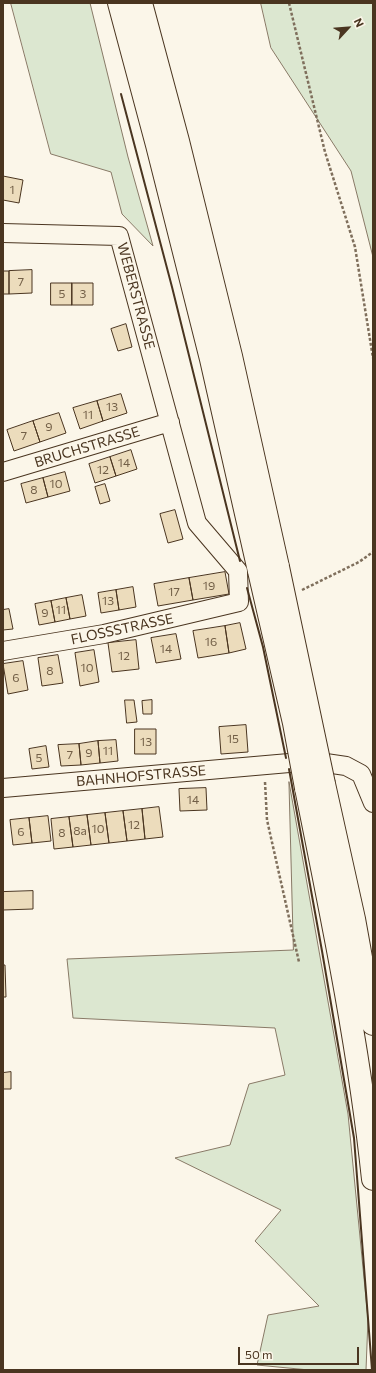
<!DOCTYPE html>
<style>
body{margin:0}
#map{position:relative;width:376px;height:1373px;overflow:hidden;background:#fbf6e9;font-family:Commissioner,sans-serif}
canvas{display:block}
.frame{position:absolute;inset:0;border:4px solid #4a3520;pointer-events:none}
.north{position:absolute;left:328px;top:8px;width:40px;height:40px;-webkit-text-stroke:3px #fbf6e9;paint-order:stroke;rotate:64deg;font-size:11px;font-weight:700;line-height:16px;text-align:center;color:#4a3520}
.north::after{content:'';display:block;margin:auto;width:14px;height:18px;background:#4a3520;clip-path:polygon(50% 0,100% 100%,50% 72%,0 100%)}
.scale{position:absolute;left:238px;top:1347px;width:121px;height:18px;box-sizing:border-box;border:2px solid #4a3520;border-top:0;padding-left:5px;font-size:12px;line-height:14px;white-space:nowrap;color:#4a3520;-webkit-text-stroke:3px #fbf6e9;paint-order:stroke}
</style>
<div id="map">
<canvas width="376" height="1373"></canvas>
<div class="frame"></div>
<div class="north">N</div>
<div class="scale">50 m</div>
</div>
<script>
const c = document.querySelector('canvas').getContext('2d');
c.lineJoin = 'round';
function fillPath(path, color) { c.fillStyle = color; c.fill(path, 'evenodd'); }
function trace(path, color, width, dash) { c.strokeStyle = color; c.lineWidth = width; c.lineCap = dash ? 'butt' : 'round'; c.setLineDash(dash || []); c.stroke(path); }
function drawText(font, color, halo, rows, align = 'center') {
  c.font = font + ' Commissioner,sans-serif'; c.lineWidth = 3; c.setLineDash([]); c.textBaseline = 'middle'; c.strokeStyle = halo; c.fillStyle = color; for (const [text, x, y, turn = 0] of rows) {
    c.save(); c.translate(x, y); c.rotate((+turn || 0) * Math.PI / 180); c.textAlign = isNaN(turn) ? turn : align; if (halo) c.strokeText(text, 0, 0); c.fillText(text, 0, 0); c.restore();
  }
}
const green = new Path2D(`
 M 11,3 L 90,3 L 128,157 L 153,246 L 122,214 L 111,172 L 51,154 Z
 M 261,3 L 373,3 L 373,257 L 351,171 L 271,48 Z
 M 289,782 L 348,1114 L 368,1319 L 366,1370 L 309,1370 L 257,1365 L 268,1315 L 319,1306 L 255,1241 L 281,1210 L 175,1158 L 230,1145 L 249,1084 L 285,1075 L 275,1028 L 73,1018 L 67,959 L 293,950 Z`);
fillPath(green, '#dce7d0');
trace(green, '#887966', 1);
const building = new Path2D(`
 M 3,176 L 23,180 L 19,203 L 3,200 Z
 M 32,270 L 32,293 L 9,294 L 9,271 Z
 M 3,271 L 9,271 L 9,294 L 3,294 Z
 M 51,283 L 72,283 L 72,305 L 51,305 Z
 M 72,283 L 93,283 L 93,305 L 72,305 Z
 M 126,324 L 132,347 L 118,351 L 111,329 Z
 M 121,394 L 127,413 L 103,421 L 97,401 Z
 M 97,401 L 103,421 L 80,429 L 73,408 Z
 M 59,413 L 66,433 L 40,442 L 33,421 Z
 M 33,421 L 40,442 L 14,451 L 7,430 Z
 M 131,450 L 137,469 L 116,476 L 110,457 Z
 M 110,457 L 116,476 L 95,483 L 89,464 Z
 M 65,472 L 70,491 L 48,497 L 43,478 Z
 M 43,478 L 48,497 L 26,503 L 21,484 Z
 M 105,484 L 110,501 L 100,504 L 95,487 Z
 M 175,510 L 183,539 L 168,543 L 160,514 Z
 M 225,572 L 229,594 L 193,600 L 189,578 Z
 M 189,578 L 193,600 L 158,606 L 154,584 Z
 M 133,587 L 136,607 L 119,610 L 116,590 Z
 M 116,590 L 119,610 L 101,613 L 98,593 Z
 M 82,595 L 86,616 L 70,619 L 66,598 Z
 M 66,598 L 70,619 L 55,622 L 51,601 Z
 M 51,601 L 55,622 L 39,625 L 35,604 Z
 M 9,609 L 13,629 L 3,630 L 3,610 Z
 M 240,623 L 246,649 L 229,653 L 225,626 Z
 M 225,626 L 229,653 L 198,658 L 193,631 Z
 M 176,634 L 181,659 L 156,663 L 151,638 Z
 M 136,640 L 139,669 L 112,672 L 108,643 Z
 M 94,650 L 99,682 L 80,686 L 75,653 Z
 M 58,655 L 63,683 L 42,686 L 38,658 Z
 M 23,661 L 28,690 L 8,694 L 3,664 Z
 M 125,700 L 134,700 L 137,722 L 127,723 Z
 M 152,700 L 152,714 L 143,714 L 142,701 Z
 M 246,725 L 248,752 L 221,754 L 219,727 Z
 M 135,729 L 156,729 L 156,754 L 135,754 Z
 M 116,740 L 118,761 L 100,763 L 98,741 Z
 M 98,741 L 100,763 L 81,765 L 79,744 Z
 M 79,744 L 81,765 L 61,766 L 58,745 Z
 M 46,746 L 49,767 L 32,769 L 29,749 Z
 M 206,788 L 207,810 L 180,811 L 179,789 Z
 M 159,807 L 163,837 L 145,839 L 142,809 Z
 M 142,809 L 145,839 L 127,841 L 123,811 Z
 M 123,811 L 127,841 L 109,843 L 105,813 Z
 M 105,813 L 109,843 L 91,845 L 87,815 Z
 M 87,815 L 91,845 L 73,847 L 69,817 Z
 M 48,816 L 51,841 L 32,843 L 29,818 Z
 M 69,817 L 73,847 L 54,849 L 51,819 Z
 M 29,818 L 32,843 L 13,845 L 10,820 Z
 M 33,891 L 33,909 L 3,910 L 3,892 Z
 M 3,965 L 5,965 L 6,997 L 3,997 Z
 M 11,1072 L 11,1089 L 3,1089 L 3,1073 Z`);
fillPath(building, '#ecdcbc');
trace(building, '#4a3520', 1);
const minor = new Path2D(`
 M 3,233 L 119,236 L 197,523 L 238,571 L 239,602 L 104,634 L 3,651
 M 3,472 L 170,422
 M 3,788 L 312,761 L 346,766 L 361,774 L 373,803`);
const highway = new Path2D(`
 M 119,3 L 157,145 L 211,359 L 259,571
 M 141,3 L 178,141 L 231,356 L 278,567
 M 324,784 L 354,919 L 373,1024
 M 306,788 C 332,917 359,1047 373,1179`);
trace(minor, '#4a3520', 20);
trace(highway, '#4a3520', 24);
trace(new Path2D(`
 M 289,3 L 325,152 L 355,247 L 373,358
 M 302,590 L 359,562 L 373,552
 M 265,782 L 267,820 L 299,962`), '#7f6f5c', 2.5, [3, 2]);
trace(minor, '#fbf6e9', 18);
trace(highway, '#fbf6e9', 22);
const highwayBridge = new Path2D(`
 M 278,567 L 324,784
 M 259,571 L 294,723 L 306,788`);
trace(highwayBridge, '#4a3520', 24, []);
trace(highwayBridge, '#fbf6e9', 22);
trace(new Path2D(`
 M 121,94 L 172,287 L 240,561
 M 247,588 L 263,647 L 286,758
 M 289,769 L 322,951 L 354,1138 L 372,1370`), '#4a3520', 2);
drawText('12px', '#725f47', null, [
 ["1",12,190],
 ["7",21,282],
 ["5",62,294],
 ["3",83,294],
 ["13",112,407],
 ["11",88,415],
 ["9",49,427],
 ["7",24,436],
 ["14",124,463],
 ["12",103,470],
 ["10",56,484],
 ["8",34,490],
 ["19",209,586],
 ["17",174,592],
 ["13",108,601],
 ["11",61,610],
 ["9",45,613],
 ["16",211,642],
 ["14",166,649],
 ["12",124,656],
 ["10",87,668],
 ["8",50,671],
 ["6",16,678],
 ["15",233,739],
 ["13",146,742],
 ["11",108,751],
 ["9",89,753],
 ["7",70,755],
 ["5",39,758],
 ["14",193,800],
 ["12",134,825],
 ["10",98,829],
 ["8a",80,831],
 ["6",21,832],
 ["8",62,833]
]);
drawText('14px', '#4a3520', '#fbf6e9', [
 ["WEBERSTRASSE",136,296,75],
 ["BRUCHSTRASSE",87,447,-17],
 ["FLOSSSTRASSE",122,629,-12],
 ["BAHNHOFSTRASSE",141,776,-5]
]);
</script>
